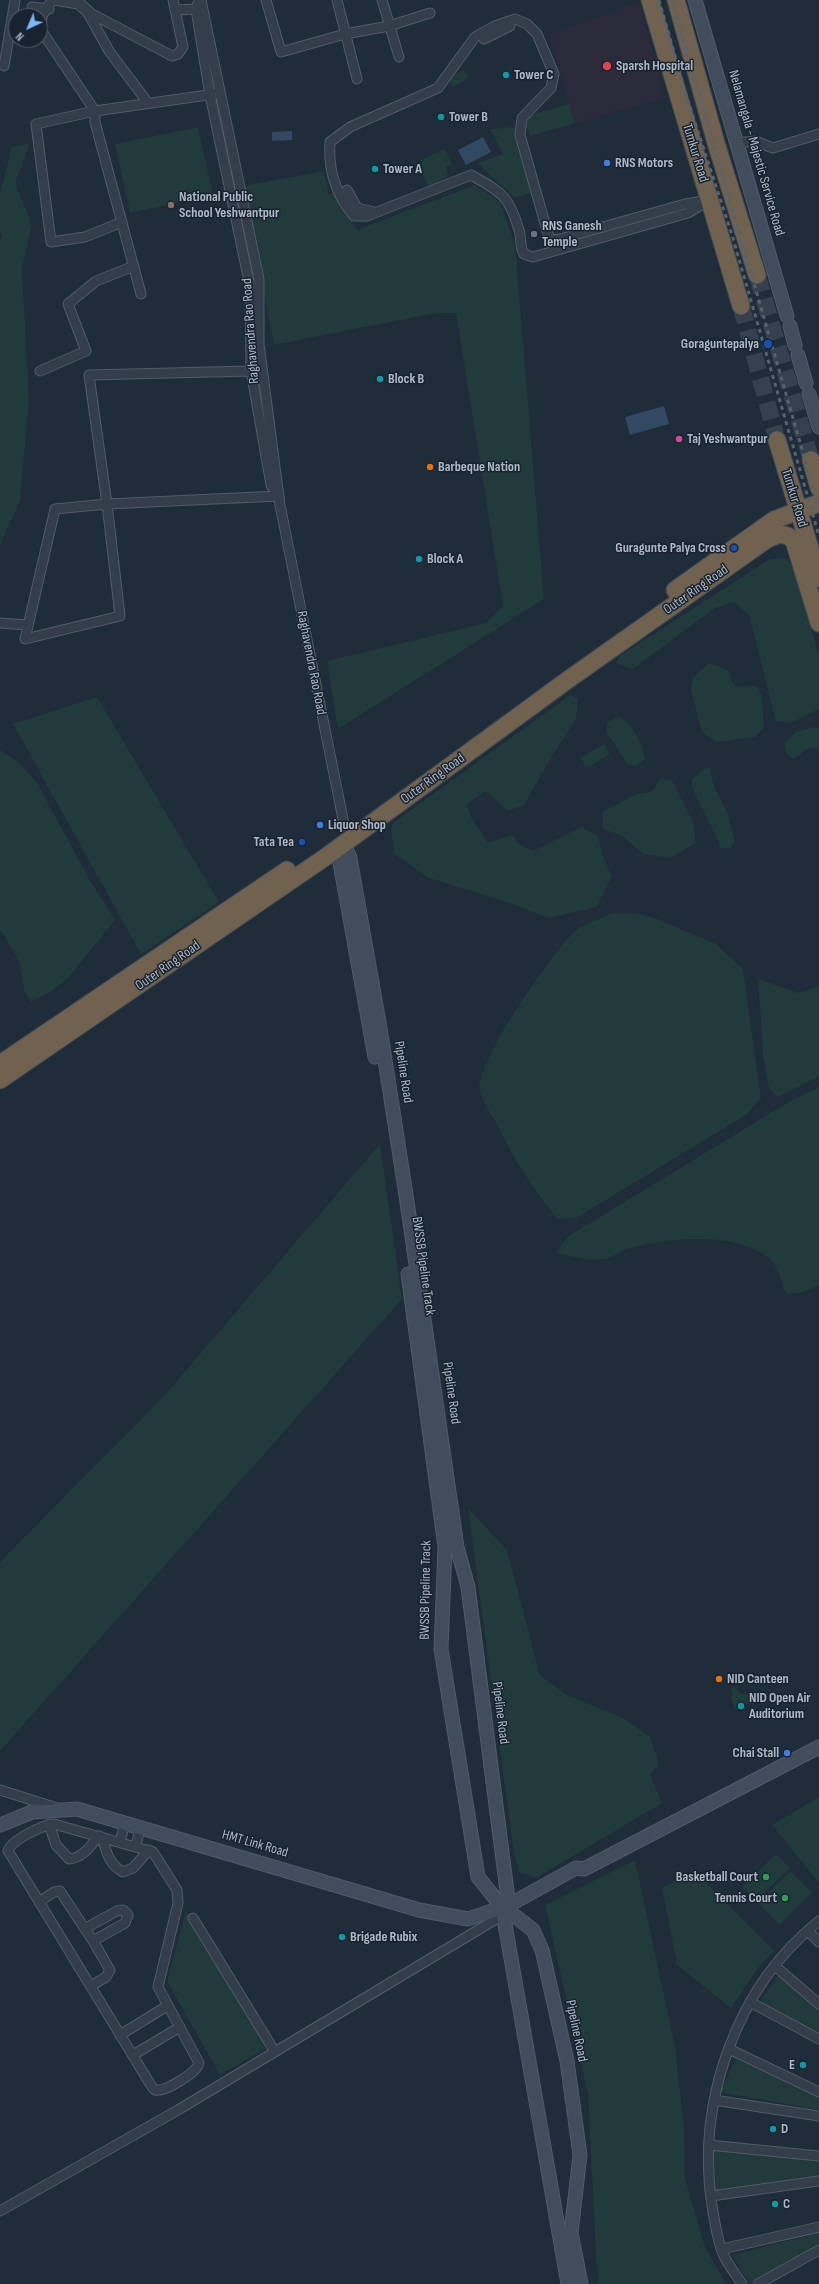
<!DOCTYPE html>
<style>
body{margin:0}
#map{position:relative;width:819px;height:2284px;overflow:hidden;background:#1f2c3a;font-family:"Sofia Sans Condensed",sans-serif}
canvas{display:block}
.north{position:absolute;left:8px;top:8px;width:40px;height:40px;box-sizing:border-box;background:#19232f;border:1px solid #555f6c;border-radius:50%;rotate:224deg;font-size:11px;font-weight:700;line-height:16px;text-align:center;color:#aeb9c7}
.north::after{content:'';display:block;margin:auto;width:14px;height:18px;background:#7bb6fe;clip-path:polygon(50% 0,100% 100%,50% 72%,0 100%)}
</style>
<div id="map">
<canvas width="819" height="2284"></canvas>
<div class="north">N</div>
</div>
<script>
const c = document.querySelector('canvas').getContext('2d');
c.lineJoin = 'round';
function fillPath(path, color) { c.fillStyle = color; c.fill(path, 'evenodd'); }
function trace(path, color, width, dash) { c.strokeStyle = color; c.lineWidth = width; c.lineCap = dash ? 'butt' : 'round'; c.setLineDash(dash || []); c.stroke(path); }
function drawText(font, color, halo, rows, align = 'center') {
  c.font = font + ' "Sofia Sans Condensed",sans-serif'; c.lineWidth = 3; c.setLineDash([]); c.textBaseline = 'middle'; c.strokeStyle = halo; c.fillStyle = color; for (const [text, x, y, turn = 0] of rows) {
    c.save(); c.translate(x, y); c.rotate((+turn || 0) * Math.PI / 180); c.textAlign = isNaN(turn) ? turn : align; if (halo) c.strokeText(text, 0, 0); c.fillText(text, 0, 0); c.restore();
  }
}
fillPath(new Path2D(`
 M 639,2 L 665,98 L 575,123 L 549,34 Z`), '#2c2b3b');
fillPath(new Path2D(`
 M 464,70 L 469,78 L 453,87 L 448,78 Z
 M 569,104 L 575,123 L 530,136 L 524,117 Z
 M 198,127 L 213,195 L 130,213 L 115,144 Z
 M 514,127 L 534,192 L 515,198 L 477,163 L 503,154 L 490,129 Z
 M 30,143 L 15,184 L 32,224 L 22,268 L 29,400 L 20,501 L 0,545 L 0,240 L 2,233 L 0,233 L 0,192 L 12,147 Z
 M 444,149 L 452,164 L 445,167 L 449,176 L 429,187 L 420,169 L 421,160 Z
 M 324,171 L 329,195 L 335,192 L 357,230 L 475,185 L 500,202 L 515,244 L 544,599 L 338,729 L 327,661 L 486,623 L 503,606 L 456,313 L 436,313 L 274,345 L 244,186 Z
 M 785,558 L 794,568 L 819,657 L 819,709 L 791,723 L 776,721 L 749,615 L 734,602 L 715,608 L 633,669 L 617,664 L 618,657 L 770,559 Z
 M 709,663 L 727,670 L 735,687 L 756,686 L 762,696 L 764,728 L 755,737 L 716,742 L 702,732 L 691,691 L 693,678 Z
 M 570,695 L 578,699 L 576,719 L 549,761 L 524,805 L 508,811 L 486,791 L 467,804 L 471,817 L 488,843 L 512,835 L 519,844 L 533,851 L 581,827 L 598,836 L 603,856 L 612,876 L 597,907 L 549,918 L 510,903 L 429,878 L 394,854 L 391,830 L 393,823 Z
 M 97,697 L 219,902 L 141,954 L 13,724 Z
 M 619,716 C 634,725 641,743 646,759 L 636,766 L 627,764 L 606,731 L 607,723 Z
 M 814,727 L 819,728 L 819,749 L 809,748 L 793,759 L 786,753 L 784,743 L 796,732 Z
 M 604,744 L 610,754 L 587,768 L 580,758 Z
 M 0,750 L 17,761 L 38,784 L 89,879 L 115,920 L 68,978 L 52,991 L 31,1002 L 25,993 L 18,959 L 0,929 Z
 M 710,768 L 714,787 L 727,812 L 735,841 L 730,849 L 721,848 L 692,787 L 692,779 L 704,769 Z
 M 660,779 L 672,780 L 694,824 L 696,843 L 670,858 L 643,854 L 622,836 L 603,829 L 603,812 L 634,795 L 653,791 Z
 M 611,913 L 639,914 L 655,918 L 716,944 L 743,969 L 761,1098 L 746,1115 L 576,1218 L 557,1219 C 545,1203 532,1187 522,1170 C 512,1155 505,1139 497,1124 C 491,1114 483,1103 480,1092 C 472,1066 551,955 572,934 C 587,920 597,923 611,913 Z
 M 758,979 L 799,993 L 819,986 L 819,1076 L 778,1097 L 769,1088 L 763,1054 Z
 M 819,1087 L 819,1285 L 804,1292 L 786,1294 C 782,1284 778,1267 771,1260 C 738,1231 669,1237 630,1248 C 621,1251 613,1258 605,1259 C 590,1262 571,1256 556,1253 L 567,1237 L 792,1100 Z
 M 380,1144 L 402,1299 L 0,1751 L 0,1562 L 164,1396 Z
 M 468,1508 L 507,1550 L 540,1675 L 567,1695 L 623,1718 L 650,1737 L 659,1763 L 650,1775 L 662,1803 L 536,1878 L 519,1872 L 513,1848 Z
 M 734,1686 L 741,1694 L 748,1694 L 753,1691 L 756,1703 L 746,1704 L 742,1711 L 735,1709 L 731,1699 L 733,1693 L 730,1689 Z
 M 819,1797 L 819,1883 L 772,1825 Z
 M 776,1854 L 790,1868 L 756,1901 L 742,1887 Z
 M 635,1860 L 675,2047 L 684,2127 L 685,2178 L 705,2247 L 726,2284 L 599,2284 L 596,2254 L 588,2095 L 545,1905 Z
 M 695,1871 L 774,1951 L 758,1968 L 731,2008 L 677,1965 L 662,1888 Z
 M 790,1871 L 812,1893 L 779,1925 L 758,1903 Z
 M 186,1911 L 268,2047 L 220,2075 L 167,1981 Z
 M 780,1973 L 819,2009 L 819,2032 L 760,2002 Z
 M 736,2059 L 819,2098 L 819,2110 L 720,2092 Z
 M 710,2150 L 819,2159 L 819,2177 L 713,2193 Z
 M 819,2233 L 819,2244 L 749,2283 L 732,2255 Z`), '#213a3b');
fillPath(new Path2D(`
 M 292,131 L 292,140 L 272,141 L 272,132 Z
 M 483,137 L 491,152 L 466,165 L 458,150 Z
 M 664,406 L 669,424 L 630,435 L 625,417 Z`), '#324963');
trace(new Path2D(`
 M 757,275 L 811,460
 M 741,306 L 777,440`), '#34414f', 17, [17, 8]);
const street = new Path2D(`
 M 52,0 L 42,16 L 41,30 L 95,111 L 95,122 L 141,294
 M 55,0 L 78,4 L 88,13 L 109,51 L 148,103
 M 76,0 L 92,14 L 172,56 L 178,54 L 183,47 L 173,0
 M 199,0 L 196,9 L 210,95 L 250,286 L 251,371 L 271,485 L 278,495
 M 201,0 L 259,279 L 259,344 L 280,505 L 345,829
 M 266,0 L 281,52 L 345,34 L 389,26 L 430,13
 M 337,0 L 357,79
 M 382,0 L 399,57
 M 32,7 L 49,9
 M 175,10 L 196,9
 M 515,19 L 527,24 L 537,34 L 554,74 L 551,88 L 522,118 L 520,135 L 548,234 L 551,240 L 560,239 L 685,204 L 709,200 L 688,213 L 533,257 L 524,254 C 519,247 522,238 519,230 C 509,195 501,192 471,175 L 367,216 L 354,216 C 335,194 328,170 330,142 L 350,127 L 438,88 L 475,37 L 495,26 Z
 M 484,39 L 510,26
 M 4,66 L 15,0
 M 737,143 L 755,141 L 773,148 L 819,134
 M 347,190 L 357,208 L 374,212
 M 122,222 L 85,237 L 51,242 L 36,124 L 95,111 L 215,94
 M 40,371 L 86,351 L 68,304 L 96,281 L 134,266
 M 251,371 L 89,375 L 107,504 L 279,496
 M 107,504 L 120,616 L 25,639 L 55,509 Z
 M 0,623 L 28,625
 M 0,1790 L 57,1808
 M 49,1824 L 56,1845 L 69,1859 C 83,1858 90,1846 99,1836
 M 54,1824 L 153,1852 L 177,1890 L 178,1903 L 158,1987 L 199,2063 C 198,2072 164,2093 155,2090 L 152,2087 L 10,1854 L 8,1851 C 11,1840 43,1825 54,1824 Z
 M 102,1837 C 106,1851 109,1865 123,1872 L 133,1868 L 149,1850
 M 120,1842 L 125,1823
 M 136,1846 L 140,1828
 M 39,1902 L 54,1892 L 60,1891 L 93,1941 L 110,1970 L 106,1977 L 91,1986
 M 193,1918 L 275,2052
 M 86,1928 L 117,1911 L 123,1910 L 128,1915 L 125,1923 L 93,1941
 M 808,1931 L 819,1942
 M 775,1966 L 819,2004
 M 750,2002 L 819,2039
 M 120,2035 L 167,2006
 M 729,2049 L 819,2092
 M 133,2055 L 180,2027
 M 714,2100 L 819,2116
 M 709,2145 L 819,2156
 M 711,2196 L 819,2181
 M 0,2211 L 178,2110 L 503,1915
 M 722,2249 L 819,2227
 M 742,2284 C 736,2275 729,2266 724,2256 C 717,2241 715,2222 712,2206 C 696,2102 736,1987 819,1921
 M 758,2284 L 819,2250`);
const secondary = new Path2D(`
 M 695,0 L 787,316
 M 790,326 L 795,345
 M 798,355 L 806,383
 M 809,394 L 819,427
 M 344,844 L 350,858 L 380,1028 L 406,1195 L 457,1547 L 468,1587 L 508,1899 L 511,1913 L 533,1930 L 542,1950 L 567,2061 L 580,2155 L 571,2233 L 581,2284
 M 344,844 L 340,863 L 375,1057
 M 408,1274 L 445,1547 L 441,1649 L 478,1877 L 502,1907 L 568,2284
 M 0,1825 L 32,1812 L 77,1809 L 419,1910 L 468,1919 L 509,1905 L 576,1868 L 584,1869 L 819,1747`);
const highway = new Path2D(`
 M 650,0 L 741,306
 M 676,0 L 716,143 L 757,275
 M 777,440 L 819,578
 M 811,460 L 819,488
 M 675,590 L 774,520 L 819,503
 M 0,1064 L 287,870
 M 0,1080 L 327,856 L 569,679 L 766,540 C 776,535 785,531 794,541 L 819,623`);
trace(street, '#515c68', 11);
trace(secondary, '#515c68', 15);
trace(highway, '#3e4955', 19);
trace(street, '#333e4a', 9);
trace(secondary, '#414d5d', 13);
trace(highway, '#716250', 17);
trace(new Path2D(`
 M 659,0 L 686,95 L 732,235 L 819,536
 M 672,0 L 819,508`), '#556372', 3, [4, 4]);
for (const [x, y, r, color] of [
 [607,66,5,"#e0444e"],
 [506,75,4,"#0f9aa8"],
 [441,117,4,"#0f9aa8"],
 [607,163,4,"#3f7fe0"],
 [375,169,4,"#0f9aa8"],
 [171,205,4,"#8d6e63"],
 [534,234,4,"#6b7280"],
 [768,344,5,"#1a4fb4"],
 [380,379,4,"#0f9aa8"],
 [679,439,4,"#d1479c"],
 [430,467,4,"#e8710a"],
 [734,548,4,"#1a4fb4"],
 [419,559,4,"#0f9aa8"],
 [320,825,4,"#3f7fe0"],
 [302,842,4,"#1a4fb4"],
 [719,1679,4,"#e8710a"],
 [741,1706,4,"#0f9aa8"],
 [787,1753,4,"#3f7fe0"],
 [766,1877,4,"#2e9e5b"],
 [785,1898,4,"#2e9e5b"],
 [342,1937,4,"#0f9aa8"],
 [803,2065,4,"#0f9aa8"],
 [773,2129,4,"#0f9aa8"],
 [775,2204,4,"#0f9aa8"]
]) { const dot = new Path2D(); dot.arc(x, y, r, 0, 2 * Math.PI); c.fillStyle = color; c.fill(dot); trace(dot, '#19232f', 1.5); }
drawText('bold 14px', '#aeb9c7', '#19232f', [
 ["Sparsh Hospital",616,66],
 ["Tower C",514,75],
 ["Tower B",449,117],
 ["RNS Motors",615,163],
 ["Tower A",383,169],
 ["National Public",179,197],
 ["School Yeshwantpur",179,213],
 ["RNS Ganesh",542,226],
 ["Temple",542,242],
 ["Goraguntepalya",759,344,"right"],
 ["Block B",388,379],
 ["Taj Yeshwantpur",687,439],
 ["Barbeque Nation",438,467],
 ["Guragunte Palya Cross",726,548,"right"],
 ["Block A",427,559],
 ["Liquor Shop",328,825],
 ["Tata Tea",294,842,"right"],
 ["NID Canteen",727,1679],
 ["NID Open Air",749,1698],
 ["Auditorium",749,1714],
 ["Chai Stall",779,1753,"right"],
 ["Basketball Court",758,1877,"right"],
 ["Tennis Court",777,1898,"right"],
 ["Brigade Rubix",350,1937],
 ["E",795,2065,"right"],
 ["D",781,2129],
 ["C",783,2204]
], 'left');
drawText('14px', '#aeb9c7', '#19232f', [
 ["Tumkur Road",695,153,73],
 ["Nelamangala - Majestic Service Road",756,153,74],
 ["Raghavendra Rao Road",251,331,-94],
 ["Tumkur Road",794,498,73],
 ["Outer Ring Road",696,590,-35],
 ["Raghavendra Rao Road",311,663,79],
 ["Outer Ring Road",433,779,-36],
 ["Outer Ring Road",168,966,-35],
 ["Pipeline Road",403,1072,81],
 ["BWSSB Pipeline Track",423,1266,82],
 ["Pipeline Road",451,1393,82],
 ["BWSSB Pipeline Track",426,1590,-89],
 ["Pipeline Road",500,1713,83],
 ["HMT Link Road",255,1844,16],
 ["Pipeline Road",576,2031,78]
]);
</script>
